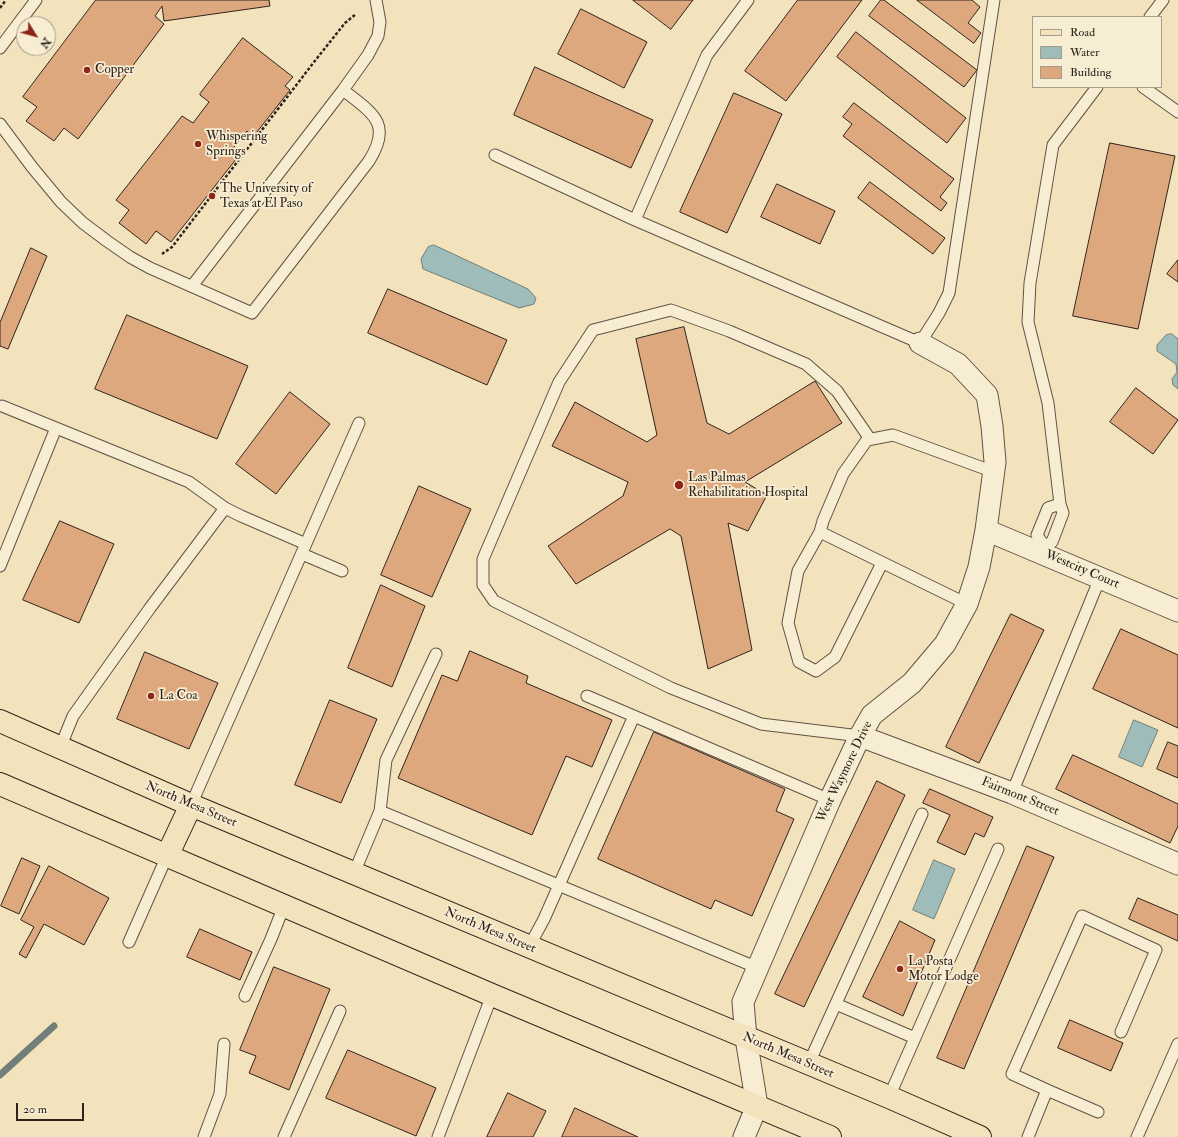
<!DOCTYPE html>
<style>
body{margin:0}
#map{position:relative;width:1178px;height:1137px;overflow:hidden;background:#f3e3bc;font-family:"IM FELL Double Pica",serif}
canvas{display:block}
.legend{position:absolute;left:1032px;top:16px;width:130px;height:72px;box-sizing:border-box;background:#f7edd3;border:1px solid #a79c8a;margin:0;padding:5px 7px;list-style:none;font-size:12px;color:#30221c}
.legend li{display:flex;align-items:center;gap:8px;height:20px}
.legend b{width:20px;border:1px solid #a79c8a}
.north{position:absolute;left:16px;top:16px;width:40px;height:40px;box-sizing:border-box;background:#f7edd3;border:1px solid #a79c8a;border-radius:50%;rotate:127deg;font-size:11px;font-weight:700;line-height:16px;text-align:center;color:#30221c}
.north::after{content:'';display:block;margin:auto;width:14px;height:18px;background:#8f2418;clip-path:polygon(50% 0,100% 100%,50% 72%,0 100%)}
.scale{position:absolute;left:16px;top:1103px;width:68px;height:18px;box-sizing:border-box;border:2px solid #30221c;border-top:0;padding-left:5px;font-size:12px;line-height:14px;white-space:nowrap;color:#30221c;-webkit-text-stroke:3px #f7edd3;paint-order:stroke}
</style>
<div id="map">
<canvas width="1178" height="1137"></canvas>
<ul class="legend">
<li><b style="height:5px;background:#f3e3bc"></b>Road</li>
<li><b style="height:11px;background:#9ebcb9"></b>Water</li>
<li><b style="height:11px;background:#dda87e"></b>Building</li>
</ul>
<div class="north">N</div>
<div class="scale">20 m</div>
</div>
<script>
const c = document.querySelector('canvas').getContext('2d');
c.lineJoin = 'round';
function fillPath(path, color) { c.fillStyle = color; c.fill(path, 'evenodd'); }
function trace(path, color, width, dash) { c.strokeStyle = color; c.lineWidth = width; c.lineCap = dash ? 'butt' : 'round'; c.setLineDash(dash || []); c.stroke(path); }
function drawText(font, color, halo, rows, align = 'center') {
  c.font = font + ' "IM FELL Double Pica",serif'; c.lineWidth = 3.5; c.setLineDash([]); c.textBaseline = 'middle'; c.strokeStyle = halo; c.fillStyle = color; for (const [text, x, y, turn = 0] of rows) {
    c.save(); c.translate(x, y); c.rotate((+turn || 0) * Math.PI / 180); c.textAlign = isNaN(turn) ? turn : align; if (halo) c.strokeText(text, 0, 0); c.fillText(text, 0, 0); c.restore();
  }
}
const water = new Path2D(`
 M 434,245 L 528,289 L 536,298 L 534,304 L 519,308 L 423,269 L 421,259 L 428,247 Z
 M 1172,334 L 1178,339 L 1178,389 L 1173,385 L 1172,379 L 1177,372 L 1176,364 L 1157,351 L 1157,345 L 1166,335 Z
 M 1134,720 L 1158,730 L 1142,767 L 1119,757 Z
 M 934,860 L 955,869 L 934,919 L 913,910 Z`);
fillPath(water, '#9ebcb9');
trace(water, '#727e7a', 1);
trace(new Path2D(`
 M 0,1075 L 54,1026`), '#727e7a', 7);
const building = new Path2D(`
 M 96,0 L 269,0 L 270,6 L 164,21 L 162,6 L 155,16 L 164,24 L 78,139 L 64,128 L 54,141 L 26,121 L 37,107 L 23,97 Z
 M 633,0 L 693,0 L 671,29 Z
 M 798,0 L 862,0 L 786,101 L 745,71 Z
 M 881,0 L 884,0 L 977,70 L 964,87 L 869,16 Z
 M 917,0 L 972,0 L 980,7 L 968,23 L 981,33 L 974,43 Z
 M 581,9 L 647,42 L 624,88 L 558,54 Z
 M 856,32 L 966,118 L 947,143 L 837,57 Z
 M 243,38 L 293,77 L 285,86 L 290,90 L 253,137 L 247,131 L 230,152 L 237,158 L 171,242 L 156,231 L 146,244 L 119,223 L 129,210 L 116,200 L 182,116 L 193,123 L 209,102 L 200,95 L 200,94 Z
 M 535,67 L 653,120 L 631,168 L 514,115 Z
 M 734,93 L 782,114 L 727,233 L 680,212 Z
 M 854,103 L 954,179 L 940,197 L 947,203 L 941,211 L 843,136 L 852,124 L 843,117 Z
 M 1110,143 L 1175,156 L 1138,329 L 1073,316 Z
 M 870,182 L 945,238 L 933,254 L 858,198 Z
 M 777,184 L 835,211 L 820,244 L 761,217 Z
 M 31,248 L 47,256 L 8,349 L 0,346 L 0,323 Z
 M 1178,260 L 1178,282 L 1167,274 Z
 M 388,289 L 507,340 L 487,385 L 368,333 Z
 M 127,315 L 248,366 L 217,439 L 95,389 Z
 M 684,327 L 707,423 L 729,434 L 815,381 L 842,423 L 745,482 L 767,495 L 748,531 L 728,523 L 752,650 L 708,669 L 681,536 L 670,529 L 576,584 L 548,546 L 623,496 L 628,482 L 552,446 L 575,402 L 647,442 L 657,435 L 636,339 Z
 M 1136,388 L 1178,420 L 1153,454 L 1110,422 Z
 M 290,392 L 330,424 L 276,494 L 236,464 Z
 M 419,486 L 471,509 L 432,597 L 381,575 Z
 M 60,521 L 114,544 L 79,623 L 23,600 Z
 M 381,585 L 425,606 L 392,687 L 348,668 Z
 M 1011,614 L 1044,630 L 979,763 L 946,747 Z
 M 1121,629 L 1178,655 L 1178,728 L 1093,689 Z
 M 470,651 L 528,676 L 526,683 L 612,720 L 592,767 L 566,756 L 532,835 L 398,778 L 442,675 L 457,681 Z
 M 145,652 L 218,683 L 189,749 L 117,719 Z
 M 330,700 L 377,719 L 341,803 L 295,785 Z
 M 654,732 L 785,789 L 776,811 L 794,819 L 752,916 L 715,900 L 711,909 L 598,859 Z
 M 1168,742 L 1178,746 L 1178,778 L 1157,769 Z
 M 1073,755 L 1178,804 L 1178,826 L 1170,843 L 1056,789 Z
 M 877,781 L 905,795 L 804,1007 L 775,994 Z
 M 930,789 L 993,817 L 984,837 L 975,833 L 965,855 L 937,842 L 950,815 L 923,803 Z
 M 1027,846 L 1054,857 L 964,1069 L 937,1058 Z
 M 22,858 L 40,866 L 19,914 L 1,906 Z
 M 49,866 L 109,898 L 84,945 L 44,924 L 26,958 L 19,954 L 34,927 L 21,920 Z
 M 1138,898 L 1178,915 L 1178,941 L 1129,919 Z
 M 900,921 L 935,940 L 903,1016 L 863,997 Z
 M 200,929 L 252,952 L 240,980 L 187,957 Z
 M 274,967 L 330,989 L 289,1090 L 249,1073 L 256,1056 L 240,1050 Z
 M 1070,1020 L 1123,1043 L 1111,1071 L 1058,1048 Z
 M 348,1050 L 436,1088 L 416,1136 L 326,1098 Z
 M 508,1093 L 546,1111 L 533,1137 L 487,1137 Z
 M 575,1108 L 638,1137 L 562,1137 Z`);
fillPath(building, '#dda87e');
trace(building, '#30221c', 1);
const service = new Path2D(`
 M 1150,17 L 1163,0
 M 0,48 L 36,0
 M 1143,87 L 1178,112
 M 0,124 L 32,167 L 61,202 L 83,223 L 107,241 L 130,257 L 150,268 L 252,313 L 369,161 C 393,123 372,113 343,90
 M 495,155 L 635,220 L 920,343 L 939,313 L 949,293 L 994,0
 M 635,220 L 707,55 L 748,0
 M 192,286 L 343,90 L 368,55 L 378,36 L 380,22 L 376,0
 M 2,406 L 189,482 L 225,508 L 241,516 L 306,544
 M 1060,504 L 1048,403 L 1028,322 L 1030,283 L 1053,145 L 1097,87
 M 1060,504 L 1063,513 L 1052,542 L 1044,546 L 1037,535 L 1048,508 Z
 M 820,532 L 798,571 L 788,623 L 799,662 L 816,671 L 835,657 L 882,563
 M 302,554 L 342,571
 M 0,566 L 56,428
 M 967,604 L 820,532 L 823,521 L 843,474 L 867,440 L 893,435 L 994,472
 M 587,696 L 830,800
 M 860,736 L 761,724 L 671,688 L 494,601 L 483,585 L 483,559 L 559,382 L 593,330 L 671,310 L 729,331 L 806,364 L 837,391 L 870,439
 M 60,748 L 73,716 L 150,608 L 225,508
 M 1012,793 L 1100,578
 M 191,805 L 359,423
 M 380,811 L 386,760 L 436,654
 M 354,873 L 380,811 L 758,968
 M 129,942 L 167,856
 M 529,947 L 544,919 L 634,716
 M 245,996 L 271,939 L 284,906
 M 836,1004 L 915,1038
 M 808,1065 L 922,814
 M 1047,1090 L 1012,1074 L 1082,916 L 1156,950 L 1121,1032
 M 889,1097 L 998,849
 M 204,1137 L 220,1094 L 224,1044
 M 284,1137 L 340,1011
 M 438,1137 L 492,995
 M 1028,1137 L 1047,1090 L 1098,1112
 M 1137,1137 L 1178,1044`);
const minor = new Path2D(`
 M 986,530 L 1178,611
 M 860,736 L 1012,793 L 1178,864
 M 744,1137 L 757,1106 L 746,1038 L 743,1002 L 830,800 L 860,736 L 872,715 L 912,683 L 945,644 L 967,604 L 979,567 L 986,530 L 995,462 L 992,426 L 987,395 L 958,364 L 920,343`);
const primary = new Path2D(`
 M 0,721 L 191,805 L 889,1097 L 980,1137
 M 0,784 L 492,995 L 830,1137
 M 167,856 L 191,805`);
trace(service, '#615244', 13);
trace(minor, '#615244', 23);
trace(primary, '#30221c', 24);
trace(new Path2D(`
 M 0,8 L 6,0
 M 162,254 L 172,247 L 314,62 L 345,23 L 356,14`), '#30221c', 2.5, [3, 2]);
trace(service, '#f7edd3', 11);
trace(minor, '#f7edd3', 21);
trace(primary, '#f3e3bc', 22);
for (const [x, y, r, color] of [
 [87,70,4,"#8f2418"],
 [198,144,4,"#8f2418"],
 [212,196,4,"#8f2418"],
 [679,485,5,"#8f2418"],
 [151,696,4,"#8f2418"],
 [900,969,4,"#8f2418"]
]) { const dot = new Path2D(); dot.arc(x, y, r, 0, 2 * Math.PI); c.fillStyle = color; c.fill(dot); trace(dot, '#f7edd3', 1.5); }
drawText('13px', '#30221c', '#f7edd3', [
 ["Copper",95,70],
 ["Whispering",206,137],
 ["Springs",206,152],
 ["The University of",220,189],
 ["Texas at El Paso",220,204],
 ["Las Palmas",688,478],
 ["Rehabilitation Hospital",688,493],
 ["La Coa",159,696],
 ["La Posta",908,962],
 ["Motor Lodge",908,977]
], 'left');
drawText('13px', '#30221c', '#f7edd3', [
 ["Westcity Court",1082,570,23],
 ["West Waymore Drive",845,772,-64],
 ["Fairmont Street",1020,797,22],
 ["North Mesa Street",191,805,23],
 ["North Mesa Street",490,931,23],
 ["North Mesa Street",788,1056,23]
]);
</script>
